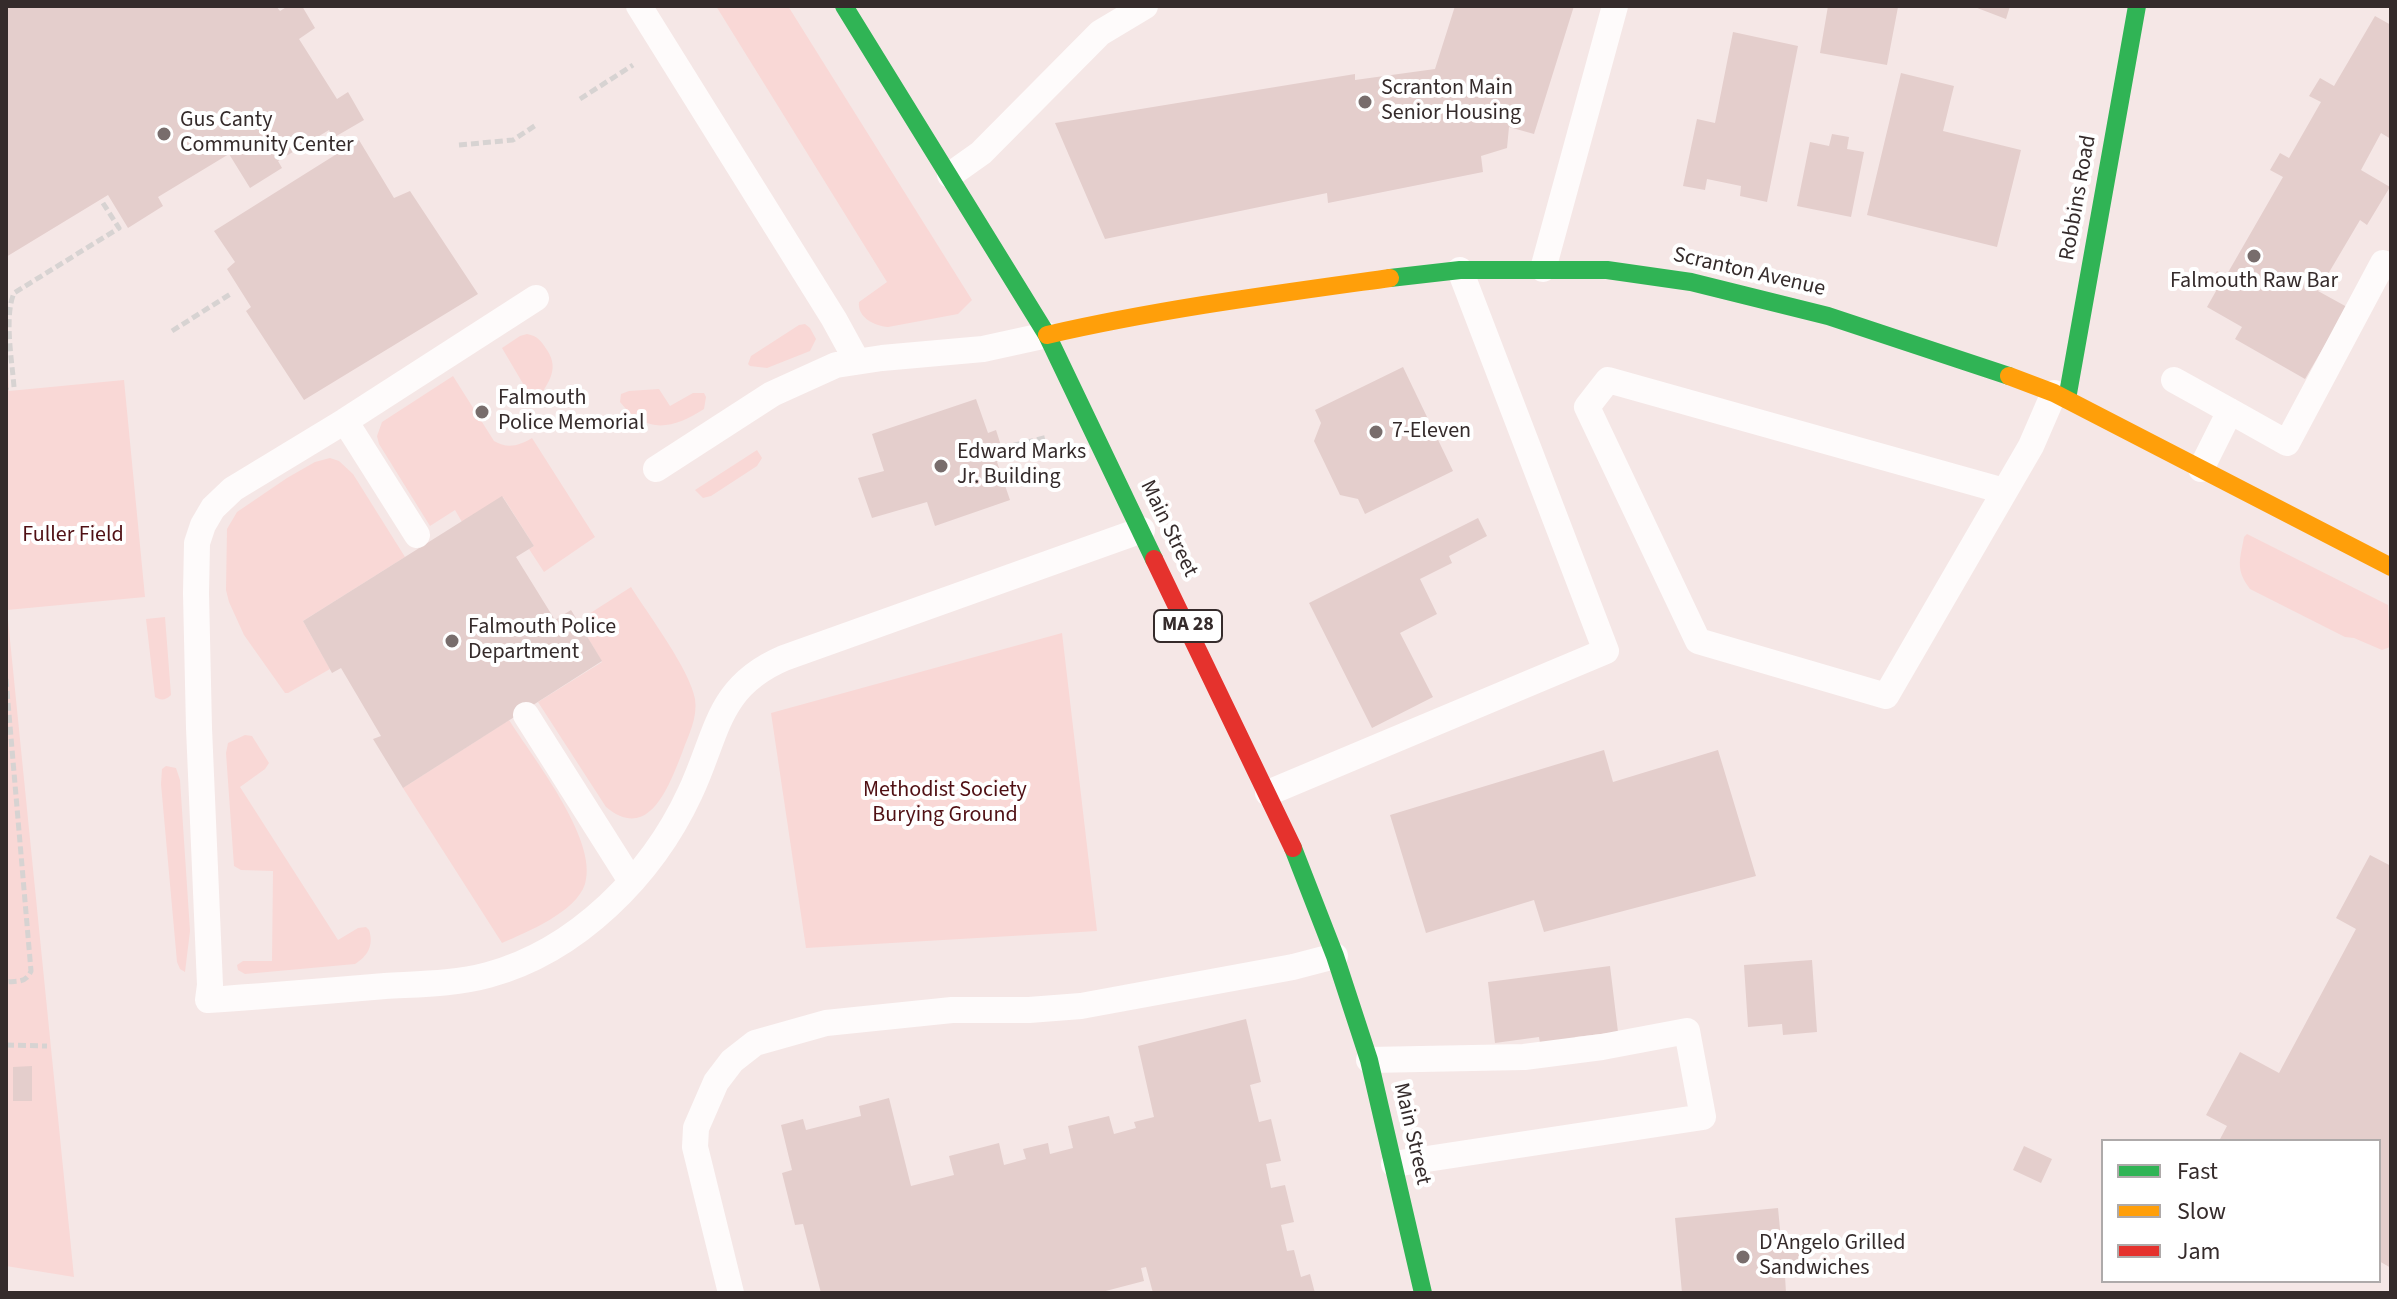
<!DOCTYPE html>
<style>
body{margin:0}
#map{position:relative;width:2397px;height:1299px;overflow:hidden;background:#f5e7e6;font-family:"Source Sans 3",sans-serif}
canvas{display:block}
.frame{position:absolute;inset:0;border:8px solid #352b2b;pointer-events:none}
.legend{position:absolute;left:2101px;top:1139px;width:280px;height:144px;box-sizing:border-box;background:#fff;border:2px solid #aeaaaa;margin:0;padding:10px 14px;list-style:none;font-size:24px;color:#352b2b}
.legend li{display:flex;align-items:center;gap:16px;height:40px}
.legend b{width:40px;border:2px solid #aeaaaa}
</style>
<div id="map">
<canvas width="2397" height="1299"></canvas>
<div class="frame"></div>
<ul class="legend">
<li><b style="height:10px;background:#30b455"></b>Fast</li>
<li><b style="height:10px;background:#ff9f0a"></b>Slow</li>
<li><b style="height:10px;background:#e5322d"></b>Jam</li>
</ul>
</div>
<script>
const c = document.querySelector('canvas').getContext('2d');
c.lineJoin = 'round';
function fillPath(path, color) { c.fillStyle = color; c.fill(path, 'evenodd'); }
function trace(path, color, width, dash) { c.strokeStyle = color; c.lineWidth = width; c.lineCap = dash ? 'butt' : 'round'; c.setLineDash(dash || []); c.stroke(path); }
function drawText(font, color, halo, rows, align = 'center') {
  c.font = font + ' "Source Sans 3",sans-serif'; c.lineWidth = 8; c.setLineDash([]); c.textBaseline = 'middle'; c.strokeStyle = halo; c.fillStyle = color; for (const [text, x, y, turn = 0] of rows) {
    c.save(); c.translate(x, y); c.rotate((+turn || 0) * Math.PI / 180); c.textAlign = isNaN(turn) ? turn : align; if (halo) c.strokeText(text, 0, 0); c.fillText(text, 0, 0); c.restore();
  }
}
fillPath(new Path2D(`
 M 716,6 L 788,6 L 972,300 L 958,314 L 888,327 C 874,326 857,317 859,302 L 887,282 Z
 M 6,323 L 9,391 L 124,380 L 145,597 L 7,610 L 74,1277 L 6,1266 Z
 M 805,324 L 810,328 L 816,339 L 810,351 L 767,368 L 750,366 L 748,364 L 751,356 L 799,325 Z
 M 527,334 C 538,336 541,341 547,350 C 561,371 546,385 535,404 L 502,348 L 520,336 Z
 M 453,376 L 494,441 C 507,449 519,446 532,438 L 595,537 L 544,572 L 529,549 L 534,546 L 503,497 L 462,522 L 455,510 L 430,526 L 379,444 L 377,436 L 382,422 Z
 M 659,389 L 670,406 L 693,393 L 704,393 L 706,397 L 704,409 C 673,429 646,435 620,402 L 621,394 L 629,391 Z
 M 757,450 L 762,458 L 757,466 L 711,496 L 703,498 L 695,490 Z
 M 330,458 L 339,461 L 353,474 L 405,557 L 303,621 L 330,669 L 288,693 L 285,693 L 244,635 L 229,602 L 226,590 L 227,529 L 237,512 L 287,478 L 315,462 Z
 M 2247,534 L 2388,605 L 2390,647 L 2382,650 L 2354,638 L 2345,637 L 2250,589 C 2235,569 2240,560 2244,537 Z
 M 631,587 C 648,614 690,670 695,699 C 698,718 688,736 682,753 C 669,786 649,843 606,807 L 538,702 L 602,662 L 578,621 Z
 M 165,617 L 171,695 C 166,700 161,701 155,697 L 146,619 Z
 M 1062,633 L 1097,931 L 806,948 L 771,713 Z
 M 509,720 C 532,757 599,840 585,884 C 576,912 527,932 502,943 L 403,788 Z
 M 245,735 L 252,736 L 269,763 L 265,769 L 240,787 L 338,940 L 358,928 L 366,927 L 369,930 C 374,945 368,956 355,964 L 245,974 L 238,970 L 237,965 L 243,961 L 272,961 L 273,871 L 241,870 L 234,866 L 226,753 L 228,743 Z
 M 166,766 L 176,768 L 180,780 L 190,931 L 185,972 L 180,969 L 177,962 L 161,784 L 162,769 Z`), '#f9d8d6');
fillPath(new Path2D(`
 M 6,6 L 276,6 L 280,11 L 288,6 L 302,6 L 315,28 L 299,39 L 337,99 L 348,92 L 364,120 L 333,138 L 329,130 L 278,161 L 282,168 L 250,188 L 229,154 L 158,197 L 163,206 L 128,228 L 108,195 L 6,257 Z
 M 1455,6 L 1574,6 L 1534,134 L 1509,127 L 1507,148 L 1481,156 L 1483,172 L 1328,203 L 1327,193 L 1105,239 L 1055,123 L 1355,74 L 1355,80 L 1435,69 Z
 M 1828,6 L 1898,7 L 1887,65 L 1820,53 Z
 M 1972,6 L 2010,6 L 2006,19 Z
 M 2375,16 L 2391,25 L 2391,139 L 2381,133 L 2361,170 L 2390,187 L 2367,225 L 2360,220 L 2318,291 L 2347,307 L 2305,379 L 2235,339 L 2242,327 L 2207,307 L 2216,291 L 2208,286 L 2217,271 L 2226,276 L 2283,177 L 2270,170 L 2280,153 L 2289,158 L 2321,102 L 2309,96 L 2320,78 L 2334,86 Z
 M 1733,32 L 1798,46 L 1767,202 L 1740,196 L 1741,186 L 1707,179 L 1705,190 L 1683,186 L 1697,119 L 1715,123 Z
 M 1901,73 L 1954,86 L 1943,131 L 2021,150 L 1997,247 L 1867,215 Z
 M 1832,134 L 1849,137 L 1847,149 L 1864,152 L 1851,217 L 1797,206 L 1810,142 L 1829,146 Z
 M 359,140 L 394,198 L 410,191 L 478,294 L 304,400 L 246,311 L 251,307 L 227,269 L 235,262 L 214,231 Z
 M 1403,367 L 1453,471 L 1365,514 L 1358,499 L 1340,495 L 1314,441 L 1321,423 L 1315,410 Z
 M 976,399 L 988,433 L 996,430 L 1005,458 L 997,462 L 1010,500 L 935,526 L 927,502 L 872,518 L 858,478 L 884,471 L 872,434 Z
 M 502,496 L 534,546 L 516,557 L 555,620 L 571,610 L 602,661 L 403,788 L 373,739 L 381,736 L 341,668 L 332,673 L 303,621 Z
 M 1478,518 L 1487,536 L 1449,556 L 1452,563 L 1420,579 L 1437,614 L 1400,633 L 1433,697 L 1372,728 L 1309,603 Z
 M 1604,750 L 1613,782 L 1718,750 L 1756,876 L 1544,932 L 1534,900 L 1426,933 L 1390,815 Z
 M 2370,855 L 2391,866 L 2391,1268 L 2379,1261 L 2379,1141 L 2219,1141 L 2227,1126 L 2206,1115 L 2240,1052 L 2279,1073 L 2356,929 L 2336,918 Z
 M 1812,960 L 1817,1032 L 1783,1035 L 1782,1024 L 1748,1027 L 1744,965 Z
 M 1610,966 L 1618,1032 L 1575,1037 L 1576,1044 L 1541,1049 L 1539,1037 L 1495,1043 L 1488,982 Z
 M 1246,1019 L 1261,1082 L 1250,1085 L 1259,1122 L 1271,1119 L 1281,1161 L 1266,1164 L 1271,1188 L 1285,1185 L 1294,1222 L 1281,1225 L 1287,1251 L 1294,1250 L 1301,1277 L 1310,1274 L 1315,1293 L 1153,1293 L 1146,1267 L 1141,1268 L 1144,1281 L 1098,1293 L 821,1293 L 803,1224 L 795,1225 L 782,1173 L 792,1170 L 781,1125 L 803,1119 L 806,1130 L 861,1116 L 859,1106 L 889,1098 L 911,1186 L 954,1175 L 949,1156 L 999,1143 L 1004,1165 L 1026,1159 L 1023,1149 L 1048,1143 L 1050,1154 L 1073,1148 L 1068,1126 L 1109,1116 L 1114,1134 L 1136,1128 L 1134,1122 L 1154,1117 L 1138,1046 Z
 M 32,1066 L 32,1101 L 13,1101 L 13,1067 Z
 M 2024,1146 L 2052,1159 L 2041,1183 L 2013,1170 Z
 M 1778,1208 L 1781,1240 L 1806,1237 L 1809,1273 L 1785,1276 L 1786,1293 L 1682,1293 L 1675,1218 Z`), '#e4cecc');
trace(new Path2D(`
 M 580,99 L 633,65
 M 459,145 L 513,140 L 536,125
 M 172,331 L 232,293
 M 14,387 C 12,360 4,317 14,293 L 119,228 L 101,200
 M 6,388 L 8,387
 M 1002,448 L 1048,437
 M 6,679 L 31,971 C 26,983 17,981 6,982
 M 6,1045 L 47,1046`), '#d7d3d2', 5, [8, 4]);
trace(new Path2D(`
 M 639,6 L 834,319 L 857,361
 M 950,175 L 981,153 L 1100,33 L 1145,6
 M 1543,269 L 1615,6
 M 536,298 L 345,421 L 233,489 L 213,508 L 203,525 L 197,543 L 196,593 L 199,728 L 210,985 L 208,1000 C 267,996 326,991 385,986 C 419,984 455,984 488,975 C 577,951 652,875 690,793 C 718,734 716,687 784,658 L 1142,530
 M 2174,380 L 2230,411
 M 345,421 L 417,535
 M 656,469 L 772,394 L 836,365 L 882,358 L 983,349 L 1047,335
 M 2201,469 L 2230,411 L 2287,443 L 2383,263
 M 2004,491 L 1608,380 L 1587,407 L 1698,641 L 1886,696 L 2031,446 L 2054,393
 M 526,715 L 631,881
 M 1268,793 L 1606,651 L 1460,270
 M 1369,1060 L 1524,1057 L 1602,1047 L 1687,1031 L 1703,1117 L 1394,1164
 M 731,1293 L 695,1147 L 696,1128 L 716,1082 L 732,1061 L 755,1043 L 826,1023 L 952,1010 L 1029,1010 L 1081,1006 L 1293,967 L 1335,956`), '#fefbfb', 26);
trace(new Path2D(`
 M 844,6 L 1047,335 L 1154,559
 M 1390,278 L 1460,270 L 1607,270 L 1691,282 L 1828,316 L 2009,376
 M 2067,399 L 2137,6
 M 1293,848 L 1335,956 L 1369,1060 L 1423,1293`), '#30b455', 18);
trace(new Path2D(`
 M 1047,335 C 1160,309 1275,294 1390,278
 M 2009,376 L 2054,393 L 2391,567`), '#ff9f0a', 18);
trace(new Path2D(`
 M 1154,559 L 1293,848`), '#e5322d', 18);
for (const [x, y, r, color] of [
 [1365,102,8,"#786d6c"],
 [164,134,8,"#786d6c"],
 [2254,256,8,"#786d6c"],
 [482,412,8,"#786d6c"],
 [1376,432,8,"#786d6c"],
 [941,466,8,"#786d6c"],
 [452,641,8,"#786d6c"],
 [1743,1257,8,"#786d6c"]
]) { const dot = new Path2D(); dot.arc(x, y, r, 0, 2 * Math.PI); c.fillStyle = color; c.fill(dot); trace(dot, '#fff', 3); }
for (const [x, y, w] of [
 [1188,626,68]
]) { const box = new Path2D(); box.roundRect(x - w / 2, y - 16, w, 32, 6); c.fillStyle = '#fff'; c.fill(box); trace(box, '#352b2b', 2); }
drawText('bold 20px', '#352b2b', null, [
 ["MA 28",1188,626]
]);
drawText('22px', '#352b2b', '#fff', [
 ["Scranton Main",1381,89],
 ["Senior Housing",1381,114],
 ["Gus Canty",180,121],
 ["Community Center",180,146],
 ["Falmouth Raw Bar",2254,282,"center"],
 ["Falmouth",498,399],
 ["Police Memorial",498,424],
 ["7-Eleven",1392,432],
 ["Edward Marks",957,453],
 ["Jr. Building",957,478],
 ["Falmouth Police",468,628],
 ["Department",468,653],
 ["D'Angelo Grilled",1759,1244],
 ["Sandwiches",1759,1269]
], 'left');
drawText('22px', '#352b2b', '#fff', [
 ["Robbins Road",2079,198,-80],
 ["Scranton Avenue",1749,273,13],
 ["Main Street",1168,529,64],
 ["Main Street",1411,1134,77]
]);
drawText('22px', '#501014', '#fff', [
 ["Fuller Field",73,536],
 ["Methodist Society",945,791],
 ["Burying Ground",945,816]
]);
</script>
